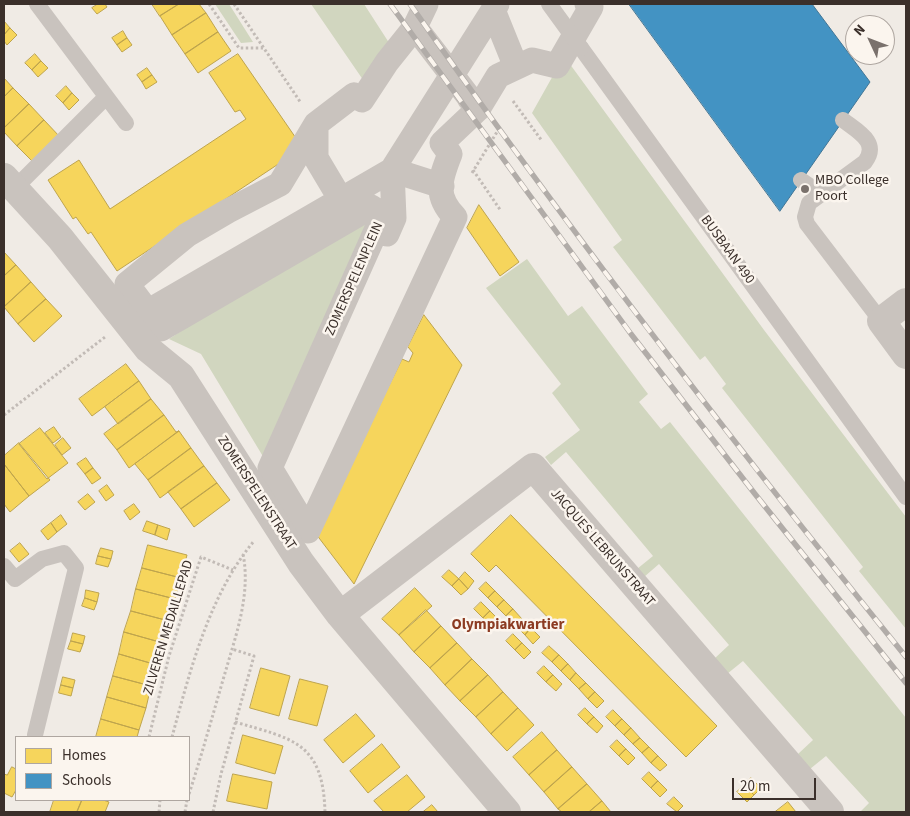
<!DOCTYPE html>
<style>
body{margin:0}
#map{position:relative;width:910px;height:816px;overflow:hidden;background:#f0ebe5;font-family:"Source Sans 3",sans-serif}
canvas{display:block}
.frame{position:absolute;inset:0;border:5px solid #3b302b;pointer-events:none}
.legend{position:absolute;left:15px;top:736px;width:175px;height:65px;box-sizing:border-box;background:#fbf5ee;border:1px solid #aea6a0;margin:0;padding:6px 9px;list-style:none;font-size:15px;color:#3b302b}
.legend li{display:flex;align-items:center;gap:10px;height:25px}
.legend b{width:25px;border:1px solid #aea6a0}
.north{position:absolute;left:845px;top:15px;width:50px;height:50px;box-sizing:border-box;background:#fbf5ee;border:1px solid #aea6a0;border-radius:50%;rotate:313deg;font-size:14px;font-weight:700;line-height:20px;text-align:center;color:#3b302b}
.north::after{content:'';display:block;margin:auto;width:18px;height:22px;background:#7a716c;clip-path:polygon(50% 0,100% 100%,50% 72%,0 100%)}
.scale{position:absolute;left:732px;top:778px;width:84px;height:22px;box-sizing:border-box;border:2px solid #3b302b;border-top:0;padding-left:6px;font-size:15px;line-height:18px;white-space:nowrap;color:#3b302b;-webkit-text-stroke:4px #fbf5ee;paint-order:stroke}
</style>
<div id="map">
<canvas width="910" height="816"></canvas>
<div class="frame"></div>
<ul class="legend">
<li><b style="height:14px;background:#f6d55c"></b>Homes</li>
<li><b style="height:14px;background:#4393c3"></b>Schools</li>
</ul>
<div class="north">N</div>
<div class="scale">20 m</div>
</div>
<script>
const c = document.querySelector('canvas').getContext('2d');
c.lineJoin = 'round';
function fillPath(path, color) { c.fillStyle = color; c.fill(path, 'evenodd'); }
function trace(path, color, width, dash) { c.strokeStyle = color; c.lineWidth = width; c.lineCap = dash ? 'butt' : 'round'; c.setLineDash(dash || []); c.stroke(path); }
function drawText(font, color, halo, rows, align = 'center') {
  c.font = font + ' "Source Sans 3",sans-serif'; c.lineWidth = 5; c.setLineDash([]); c.textBaseline = 'middle'; c.strokeStyle = halo; c.fillStyle = color; for (const [text, x, y, turn = 0] of rows) {
    c.save(); c.translate(x, y); c.rotate((+turn || 0) * Math.PI / 180); c.textAlign = isNaN(turn) ? turn : align; if (halo) c.strokeText(text, 0, 0); c.fillText(text, 0, 0); c.restore();
  }
}
fillPath(new Path2D(`
 M 215,4 L 229,4 L 253,42 L 241,43 Z
 M 311,4 L 364,4 L 395,52 L 370,90 Z
 M 564,56 L 764,330 L 906,517 L 906,629 L 859,571 L 863,567 L 722,388 L 726,384 L 705,356 L 700,360 L 613,247 L 622,240 L 532,113 Z
 M 371,207 L 383,215 L 270,468 L 201,354 L 169,339 Z
 M 527,259 L 568,316 L 582,306 L 648,394 L 639,402 L 661,429 L 670,422 L 906,718 L 906,812 L 860,812 L 869,803 L 826,756 L 810,769 L 798,754 L 813,740 L 743,661 L 727,674 L 714,659 L 729,645 L 659,564 L 644,577 L 637,569 L 653,556 L 566,452 L 551,465 L 545,457 L 580,430 L 552,393 L 561,384 L 486,288 Z`), '#d1d6bf');
const homes = new Path2D(`
 M 98,4 L 105,4 L 107,7 L 97,14 L 92,8 Z
 M 152,4 L 179,4 L 160,16 Z
 M 179,4 L 199,4 L 206,13 L 172,35 L 160,16 Z
 M 206,13 L 218,32 L 185,54 L 172,35 Z
 M 4,21 L 10,28 L 4,35 Z
 M 10,28 L 17,35 L 7,45 L 4,41 L 4,35 Z
 M 123,31 L 127,38 L 117,45 L 112,38 Z
 M 218,32 L 231,51 L 198,73 L 185,54 Z
 M 127,38 L 132,45 L 122,52 L 117,45 Z
 M 35,54 L 41,61 L 32,70 L 25,63 Z
 M 238,54 L 300,144 L 295,153 L 117,271 L 91,232 L 88,234 L 76,217 L 73,219 L 48,180 L 79,160 L 110,209 L 246,119 L 240,110 L 235,112 L 209,73 Z
 M 41,61 L 48,68 L 38,77 L 32,70 Z
 M 147,68 L 152,75 L 142,82 L 137,75 Z
 M 152,75 L 157,82 L 146,89 L 142,82 Z
 M 4,78 L 13,88 L 4,97 Z
 M 66,86 L 72,93 L 63,103 L 56,96 Z
 M 13,88 L 29,104 L 4,128 L 4,97 Z
 M 72,93 L 79,100 L 69,110 L 63,103 Z
 M 29,104 L 44,120 L 17,146 L 4,132 L 4,128 Z
 M 44,120 L 60,137 L 34,163 L 17,146 Z
 M 479,205 L 519,262 L 500,276 L 467,228 Z
 M 4,252 L 16,265 L 4,276 Z
 M 16,265 L 31,282 L 4,307 L 4,276 Z
 M 31,282 L 46,299 L 18,324 L 4,307 Z
 M 46,299 L 62,316 L 34,342 L 18,324 Z
 M 424,315 L 462,365 L 354,584 L 316,534 L 402,359 L 409,362 L 413,353 L 408,347 Z
 M 126,364 L 139,381 L 92,416 L 79,399 Z
 M 139,381 L 151,399 L 118,424 L 105,407 Z
 M 151,399 L 164,415 L 117,450 L 104,434 Z
 M 164,415 L 176,432 L 179,431 L 129,468 L 117,450 Z
 M 54,427 L 61,437 L 53,443 L 45,433 Z
 M 40,428 L 68,463 L 47,479 L 19,444 Z
 M 179,431 L 191,448 L 148,480 L 135,464 Z
 M 63,438 L 71,448 L 62,455 L 55,445 Z
 M 19,443 L 50,480 L 29,496 L 4,464 L 4,456 Z
 M 191,448 L 204,466 L 160,498 L 148,480 Z
 M 86,458 L 93,468 L 85,474 L 77,464 Z
 M 4,464 L 29,496 L 10,512 L 4,504 Z
 M 204,466 L 217,483 L 181,509 L 168,492 Z
 M 93,468 L 101,478 L 92,484 L 85,474 Z
 M 217,483 L 230,500 L 194,527 L 181,509 Z
 M 107,485 L 114,495 L 106,501 L 99,491 Z
 M 88,494 L 95,502 L 85,510 L 78,502 Z
 M 134,504 L 140,512 L 130,520 L 124,511 Z
 M 61,515 L 67,524 L 57,532 L 51,523 Z
 M 511,515 L 717,726 L 686,757 L 496,565 L 489,572 L 471,554 Z
 M 147,521 L 158,525 L 155,535 L 143,531 Z
 M 51,523 L 57,532 L 48,540 L 41,531 Z
 M 158,525 L 170,529 L 167,540 L 155,535 Z
 M 20,543 L 29,554 L 19,562 L 10,551 Z
 M 148,545 L 187,555 L 181,578 L 142,568 Z
 M 101,548 L 113,551 L 111,559 L 98,556 Z
 M 98,556 L 111,559 L 108,567 L 96,564 Z
 M 142,568 L 181,578 L 175,599 L 136,589 Z
 M 449,570 L 459,579 L 452,586 L 442,577 Z
 M 465,572 L 474,581 L 468,589 L 459,579 Z
 M 459,579 L 468,589 L 461,595 L 452,586 Z
 M 486,582 L 495,591 L 488,598 L 479,589 Z
 M 415,588 L 432,606 L 399,635 L 382,619 Z
 M 136,589 L 175,599 L 169,621 L 131,611 Z
 M 86,590 L 99,593 L 97,602 L 85,598 Z
 M 495,591 L 504,600 L 497,607 L 488,598 Z
 M 85,598 L 97,602 L 94,610 L 82,606 Z
 M 504,600 L 513,609 L 506,616 L 497,607 Z
 M 481,602 L 490,611 L 483,618 L 474,609 Z
 M 513,609 L 522,619 L 515,625 L 506,616 Z
 M 426,610 L 441,626 L 414,652 L 399,635 Z
 M 131,611 L 169,621 L 163,643 L 124,632 Z
 M 490,611 L 499,620 L 492,627 L 483,618 Z
 M 522,619 L 531,628 L 525,635 L 515,625 Z
 M 441,626 L 457,643 L 430,668 L 414,652 Z
 M 531,628 L 540,637 L 533,644 L 525,635 Z
 M 124,632 L 163,643 L 157,665 L 119,654 Z
 M 73,633 L 85,636 L 83,644 L 71,641 Z
 M 513,634 L 522,643 L 515,650 L 506,641 Z
 M 71,641 L 83,644 L 80,652 L 68,649 Z
 M 457,643 L 472,659 L 445,685 L 430,668 Z
 M 522,643 L 531,652 L 524,659 L 515,650 Z
 M 549,646 L 559,655 L 552,662 L 542,653 Z
 M 119,654 L 157,665 L 151,686 L 113,676 Z
 M 559,655 L 568,664 L 561,671 L 552,662 Z
 M 472,659 L 488,675 L 460,701 L 445,685 Z
 M 568,664 L 576,673 L 570,680 L 561,671 Z
 M 544,666 L 553,675 L 546,682 L 537,673 Z
 M 261,668 L 290,676 L 279,716 L 250,708 Z
 M 576,673 L 586,683 L 579,689 L 570,680 Z
 M 488,675 L 503,692 L 476,717 L 460,701 Z
 M 553,675 L 562,684 L 556,691 L 546,682 Z
 M 113,676 L 151,686 L 146,708 L 107,697 Z
 M 63,677 L 75,680 L 73,688 L 61,685 Z
 M 300,679 L 328,686 L 317,726 L 289,719 Z
 M 586,683 L 595,692 L 588,699 L 579,689 Z
 M 61,685 L 73,688 L 71,696 L 59,693 Z
 M 503,692 L 518,708 L 491,734 L 476,717 Z
 M 595,692 L 604,701 L 597,708 L 588,699 Z
 M 107,697 L 146,708 L 139,730 L 101,719 Z
 M 518,708 L 534,725 L 507,751 L 491,734 Z
 M 585,708 L 594,717 L 587,724 L 578,715 Z
 M 613,710 L 622,719 L 615,726 L 606,717 Z
 M 356,714 L 375,736 L 343,763 L 324,740 Z
 M 594,717 L 603,726 L 597,733 L 587,724 Z
 M 101,719 L 139,730 L 137,737 L 96,737 Z
 M 622,719 L 631,728 L 624,735 L 615,726 Z
 M 631,728 L 640,738 L 633,744 L 624,735 Z
 M 542,732 L 557,750 L 529,775 L 513,757 Z
 M 243,735 L 283,746 L 275,774 L 236,763 Z
 M 640,738 L 649,747 L 642,753 L 633,744 Z
 M 617,740 L 626,749 L 619,756 L 610,747 Z
 M 382,744 L 400,767 L 368,793 L 350,771 Z
 M 649,747 L 658,756 L 651,763 L 642,753 Z
 M 626,749 L 635,758 L 628,765 L 619,756 Z
 M 557,750 L 572,767 L 544,792 L 529,775 Z
 M 658,756 L 667,765 L 660,771 L 651,763 Z
 M 12,767 L 16,769 L 16,790 L 12,797 L 4,793 L 4,774 L 7,775 Z
 M 572,767 L 587,784 L 558,809 L 544,792 Z
 M 649,772 L 658,781 L 651,788 L 642,779 Z
 M 233,774 L 272,782 L 267,809 L 227,801 Z
 M 407,775 L 425,797 L 407,812 L 384,812 L 374,801 Z
 M 751,778 L 761,788 L 754,795 L 744,785 Z
 M 658,781 L 667,790 L 660,797 L 651,788 Z
 M 587,784 L 602,801 L 589,812 L 562,812 L 558,809 Z
 M 744,785 L 754,795 L 747,802 L 737,792 Z
 M 674,797 L 683,806 L 677,812 L 667,804 Z
 M 54,800 L 82,800 L 77,812 L 50,812 Z
 M 82,800 L 103,800 L 109,802 L 105,812 L 77,812 Z
 M 602,801 L 611,812 L 589,812 Z
 M 788,802 L 796,812 L 775,812 Z
 M 432,805 L 438,812 L 423,812 Z`);
fillPath(homes, '#f6d55c');
trace(homes, '#bea44d', 1);
const schools = new Path2D(`
 M 629,4 L 812,4 L 870,82 L 780,211 Z`);
fillPath(schools, '#4393c3');
trace(schools, '#417595', 1);
trace(new Path2D(`
 M 209,4 L 239,48 L 263,48
 M 234,4 L 301,103
 M 513,101 L 542,141
 M 473,170 L 501,211
 M 472,173 L 500,127
 M 4,415 L 105,337
 M 235,722 C 293,739 323,742 325,812
 M 149,737 L 169,656 L 201,557 L 233,570
 M 172,737 C 190,671 209,595 254,541
 M 189,794 C 202,754 213,714 225,673 C 236,635 251,594 243,554
 M 159,812 L 160,800
 M 185,812 L 187,800
 M 213,812 L 221,774 L 254,656 L 232,649`), '#c2bbb6', 3, [2.5, 2.5]);
trace(new Path2D(`
 M 37,4 L 126,123
 M 581,48 L 906,497
 M 843,120 C 857,131 880,142 865,162 L 809,203 L 805,217 L 807,224 L 881,321
 M 801,180 L 820,193
 M 15,188 L 106,97
 M 4,566 L 15,579 L 42,559 L 64,553 L 76,568 L 35,735`), '#c9c3be', 16);
trace(new Path2D(`
 M 493,10 L 516,67
 M 415,27 L 478,109 L 442,143 L 450,154 C 440,179 434,196 455,217 L 308,531 L 270,468 L 383,215 L 371,207 L 161,329 L 127,284 L 187,235 L 228,211 L 280,184 L 316,124 L 354,95 L 362,100 L 387,62 Z
 M 425,40 L 415,27 L 426,4
 M 469,98 L 478,109 L 498,76 L 532,60 L 557,66 L 591,7 L 587,4
 M 316,124 L 316,158 L 341,200
 M 387,234 L 394,218 L 392,170 L 442,186
 M 133,318 L 147,312 L 392,170 L 497,4`), '#c9c3be', 25);
trace(new Path2D(`
 M 4,177 L 60,238 L 148,349 L 181,376 L 301,563 L 340,615 L 507,812
 M 906,302 L 881,321 L 906,355
 M 340,615 L 533,467 L 830,812`), '#c9c3be', 28);
const rail = new Path2D(`
 M 390,4 L 631,334 L 755,494 L 906,683
 M 410,4 C 567,228 734,444 906,657`);
trace(rail, '#b1aca8', 5.5);
trace(rail, '#fbf5ee', 4, [11]);
trace(new Path2D(`
 M 549,4 L 581,48`), '#c9c3be', 16);
for (const [x, y, r, color] of [
 [805,189,5,"#7a716c"]
]) { const dot = new Path2D(); dot.arc(x, y, r, 0, 2 * Math.PI); c.fillStyle = color; c.fill(dot); trace(dot, '#fbf5ee', 2); }
drawText('14px', '#3b302b', '#fbf5ee', [
 ["MBO College",815,181],
 ["Poort",815,197]
], 'left');
drawText('14px', '#3b302b', '#fbf5ee', [
 ["BUSBAAN 490",727,250,54],
 ["ZOMERSPELENPLEIN",355,279,-66],
 ["ZOMERSPELENSTRAAT",256,493,57],
 ["JACQUES LEBRUNSTRAAT",602,548,49],
 ["ZILVEREN MEDAILLEPAD",169,628,-73]
]);
drawText('bold 15px', '#8c3b22', '#fbf5ee', [
 ["Olympiakwartier",508,626]
]);
</script>
